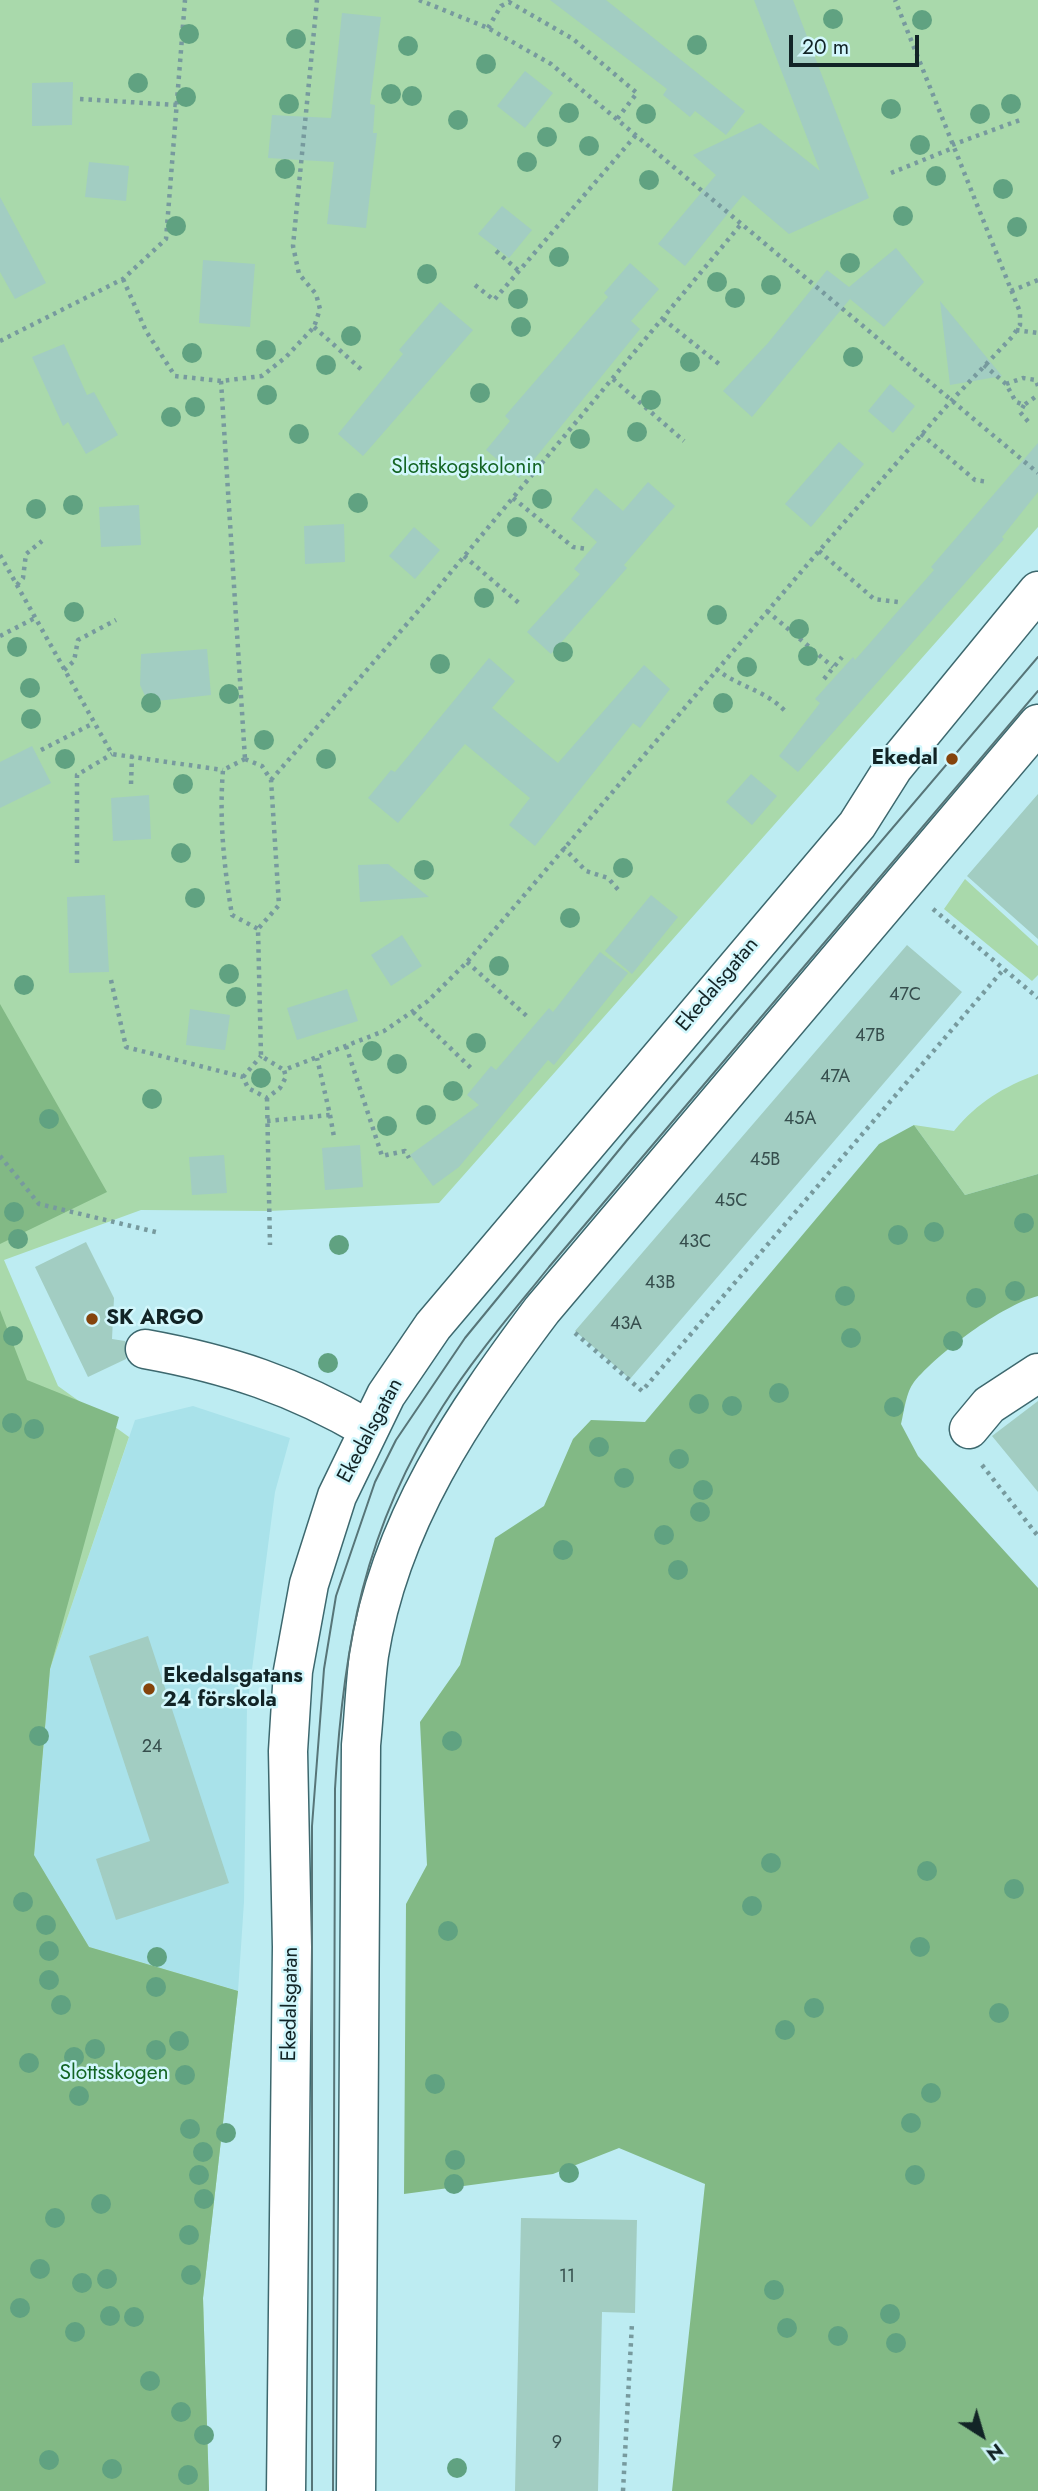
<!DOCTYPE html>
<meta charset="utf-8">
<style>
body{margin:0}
#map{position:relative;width:1038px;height:2491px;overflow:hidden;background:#bdecf2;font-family:Jost,sans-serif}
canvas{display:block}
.north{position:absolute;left:947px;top:2400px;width:70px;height:70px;-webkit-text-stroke:5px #d2f7fc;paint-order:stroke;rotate:143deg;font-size:19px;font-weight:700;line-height:28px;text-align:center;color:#122426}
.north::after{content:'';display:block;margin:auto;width:24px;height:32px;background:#122426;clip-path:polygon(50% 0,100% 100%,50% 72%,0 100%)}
.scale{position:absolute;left:789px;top:35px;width:130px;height:32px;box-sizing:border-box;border:4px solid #122426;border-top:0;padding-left:9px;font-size:21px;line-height:24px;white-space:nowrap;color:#122426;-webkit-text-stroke:5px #d2f7fc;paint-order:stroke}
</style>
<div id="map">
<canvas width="1038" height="2491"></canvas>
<div class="north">N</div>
<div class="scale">20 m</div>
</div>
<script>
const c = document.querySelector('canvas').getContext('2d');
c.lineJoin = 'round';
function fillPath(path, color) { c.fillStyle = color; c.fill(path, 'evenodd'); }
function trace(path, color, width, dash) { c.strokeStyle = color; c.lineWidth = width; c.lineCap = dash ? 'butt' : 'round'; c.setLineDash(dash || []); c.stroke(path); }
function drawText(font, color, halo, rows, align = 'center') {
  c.font = font + ' Jost,sans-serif'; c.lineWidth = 5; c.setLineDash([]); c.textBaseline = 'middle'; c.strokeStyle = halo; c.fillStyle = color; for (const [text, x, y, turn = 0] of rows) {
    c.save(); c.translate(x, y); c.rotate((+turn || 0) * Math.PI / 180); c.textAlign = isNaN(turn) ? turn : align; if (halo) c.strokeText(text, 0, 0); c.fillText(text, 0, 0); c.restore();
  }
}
fillPath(new Path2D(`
 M 193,1406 L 290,1438 L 275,1492 L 247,1708 L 244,1902 L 238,1991 L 88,1947 L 34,1856 L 50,1669 L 135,1420 Z`), '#a9e2ea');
fillPath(new Path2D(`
 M 0,0 L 1038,0 L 1038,527 L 439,1203 L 269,1211 L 141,1210 L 4,1260 L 58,1386 L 129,1437 L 50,1669 L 34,1856 L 89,1947 L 238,1991 L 203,2298 L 209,2491 L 0,2491 Z
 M 965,879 L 1038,946 L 1038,975 L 1032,981 L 944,909 Z
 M 1038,1074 L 1038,1174 L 965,1195 L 914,1125 L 954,1131 C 978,1102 1003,1087 1038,1074 Z`), '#a9d9ab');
fillPath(new Path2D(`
 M 0,1004 L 107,1192 L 0,1244 Z
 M 914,1125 L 965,1195 L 1038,1174 L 1038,1296 C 1002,1305 938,1353 914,1382 C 906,1392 904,1412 901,1424 L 918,1456 L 1038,1588 L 1038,2491 L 672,2491 L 705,2184 L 619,2148 L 553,2174 L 404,2194 L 406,1904 L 427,1865 L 420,1722 L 460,1665 L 495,1538 L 544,1506 L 573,1439 L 591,1420 L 645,1422 L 879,1144 Z
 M 0,1310 L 27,1380 L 119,1417 L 50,1669 L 34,1855 L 89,1947 L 238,1991 L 203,2298 L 209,2491 L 0,2491 Z`), '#82b985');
fillPath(new Path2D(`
 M 550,0 L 606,0 L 745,111 L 726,135 L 695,111 L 690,117 L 663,95 L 667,89 Z
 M 754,0 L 793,0 L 869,198 L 789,234 L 743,195 L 685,266 L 658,244 L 716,175 L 693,155 L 760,123 L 820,171 Z
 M 342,13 L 381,17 L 370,104 L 375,105 L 373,133 L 377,133 L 366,228 L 327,224 L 334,162 L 268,158 L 272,115 L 331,118 Z
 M 525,71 L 553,93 L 525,128 L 497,106 Z
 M 73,82 L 72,125 L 32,126 L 32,83 Z
 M 89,162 L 129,166 L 126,201 L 85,197 Z
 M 0,197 L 46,283 L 15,299 L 0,272 Z
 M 502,206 L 532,230 L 509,258 L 478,234 Z
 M 896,248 L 924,282 L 884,327 L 850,299 L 752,417 L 723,391 L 768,343 L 827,270 L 849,287 Z
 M 203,260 L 255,264 L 250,327 L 199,323 Z
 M 630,263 L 659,289 L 631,321 L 640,329 L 519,478 L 486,450 L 510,421 L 505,416 L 608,297 L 604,293 Z
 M 940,301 L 1002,376 L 950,385 Z
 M 440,302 L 473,330 L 363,456 L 338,434 L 403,354 L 399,350 Z
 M 64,344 L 87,395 L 94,392 L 118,435 L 86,454 L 68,422 L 63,426 L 32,357 Z
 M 890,384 L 915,406 L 893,433 L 868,411 Z
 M 839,442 L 864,464 L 811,527 L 785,504 Z
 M 1038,443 L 1038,492 L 1002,537 L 1004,539 L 798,772 L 779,756 L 820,703 L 815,699 L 853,657 L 855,660 L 934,570 L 931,567 Z
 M 648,482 L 675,506 L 624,565 L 627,568 L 551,654 L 527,632 L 580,574 L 574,569 L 597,542 L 571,519 L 596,488 L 623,511 Z
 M 139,505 L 141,545 L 101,547 L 99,507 Z
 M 344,524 L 345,562 L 305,564 L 304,526 Z
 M 414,527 L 440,550 L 415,579 L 389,556 Z
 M 207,649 L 211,695 L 148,702 L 140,685 L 141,654 Z
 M 489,658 L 515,681 L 492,708 L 558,763 L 644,665 L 670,689 L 640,728 L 633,723 L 535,846 L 509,825 L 530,798 L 465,744 L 398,823 L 368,798 L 391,770 L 395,772 Z
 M 32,746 L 51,783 L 0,808 L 0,762 Z
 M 751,774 L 777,796 L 752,825 L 726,802 Z
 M 1038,794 L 1038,939 L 967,876 Z
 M 149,795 L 151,839 L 113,841 L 111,798 Z
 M 388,864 L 429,897 L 360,902 L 358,865 Z
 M 105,895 L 109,972 L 69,973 L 67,897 Z
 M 651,895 L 678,917 L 632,974 L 605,951 Z
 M 402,935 L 422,966 L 391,986 L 371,955 Z
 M 907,945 L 962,992 L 630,1379 L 575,1331 Z
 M 600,952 L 628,973 L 554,1065 L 548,1060 L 459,1167 L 433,1186 L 410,1155 L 479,1105 L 467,1095 L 491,1066 L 496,1070 L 549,1008 L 553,1012 Z
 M 347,989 L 358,1021 L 297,1040 L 287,1008 Z
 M 190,1009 L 230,1015 L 225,1050 L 186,1045 Z
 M 360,1145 L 363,1187 L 325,1190 L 322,1148 Z
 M 224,1155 L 227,1193 L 192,1195 L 189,1157 Z
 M 86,1242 L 114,1298 L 112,1339 L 125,1341 L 126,1359 L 88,1377 L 35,1267 Z
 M 1038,1401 L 1038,1492 L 992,1436 Z
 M 148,1636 L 229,1883 L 116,1920 L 96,1859 L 150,1841 L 89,1656 Z
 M 521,2218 L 637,2220 L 635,2313 L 602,2312 L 598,2491 L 515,2491 Z`), '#a2cdc2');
const minor = new Path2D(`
 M 145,1349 C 228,1364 295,1386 368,1429
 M 969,1429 L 989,1405 L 1038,1373
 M 286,2491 L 292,1947 L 288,1751 L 293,1671 L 309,1584 L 337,1496 L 386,1395 L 433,1326 L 857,825 L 893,768 L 1038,591
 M 356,2491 L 361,1745 C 364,1716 365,1685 369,1655 C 390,1522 464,1414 542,1310 L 1038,724`);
trace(minor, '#3d686e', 41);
trace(new Path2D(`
 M 419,0 L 488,28 L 551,64 L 1038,473
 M 488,28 L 501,6 L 509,2 L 573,39 L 637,93 L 617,119
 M 80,99 L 177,105
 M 952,145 L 1020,120
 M 891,173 L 953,148
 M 496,251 L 519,271
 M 123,279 L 146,331 L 175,376 L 221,381 L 262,376 L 286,357 L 314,327 L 320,309 L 316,294 L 299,274 L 293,246 L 317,0
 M 475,285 L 494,300 L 636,135
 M 1011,291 L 1038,280
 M 663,319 L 719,364
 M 314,327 L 363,371
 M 1016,330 L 1038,333
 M 0,341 L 123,279 L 166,239 L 185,0
 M 984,365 L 1006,384 L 1016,402 L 1024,405 L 1038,395
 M 613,379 L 684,441
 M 221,381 L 245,759
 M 1006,384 L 1023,378 L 1036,380 L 1038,386
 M 1024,405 L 1020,412 L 1031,425
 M 921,434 L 975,480 L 988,482
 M 513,498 L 573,547 L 587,549
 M 819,551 L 874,599 L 898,602
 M 0,555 L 112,754 L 223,770
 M 464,556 L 520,604
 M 17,585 L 23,578 L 26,554 L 42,541
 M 767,611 L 833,667
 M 0,636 L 35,618
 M 716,669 C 739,687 765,690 785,711
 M 64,670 L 74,661 L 78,640 L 116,620
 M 824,679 L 842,657
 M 41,750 L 94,723
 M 245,759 L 262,766 L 271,780 L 279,905 L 258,929 L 261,1056 L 284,1070
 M 245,759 L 223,770 C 219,819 224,867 232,915 L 258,929
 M 271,780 L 426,602 L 742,223
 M 131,784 L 132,756
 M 563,847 L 586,871 L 608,878 L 621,893
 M 77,863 L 77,775 L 112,754
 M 933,909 L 1038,998
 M 467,962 L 530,1019
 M 111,980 L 126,1047 L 243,1077 L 248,1088 L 267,1098 L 280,1088 L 286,1077 L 284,1070 L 384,1031 L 428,1001 L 467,962 L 819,551 L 952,400 L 1012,337 L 1020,325 L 1020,312 L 895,0
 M 413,1012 L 474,1071
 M 346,1046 L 382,1156 L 405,1151 L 409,1158
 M 243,1077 L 261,1056
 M 267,1098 L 270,1245
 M 330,1115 L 334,1137
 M 267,1121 L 330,1115 L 317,1058
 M 0,1156 L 39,1204 L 160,1233
 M 575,1333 L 642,1391 L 1003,970
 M 982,1465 L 1038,1536
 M 623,2491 L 632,2323`), '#779a9e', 4.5, [3.5, 5]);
trace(minor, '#fff', 38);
trace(new Path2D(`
 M 312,2491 L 312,1826 L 324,1669 L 336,1596 L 375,1482 L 396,1440 L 465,1338 L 628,1139 L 1038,657
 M 333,2491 L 335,1789 C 343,1647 364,1528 443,1406 C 474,1357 513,1312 549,1267 L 1038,691`), '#577578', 2);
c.fillStyle = '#60a281';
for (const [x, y] of [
 [833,19],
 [922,20],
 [189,34],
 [296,39],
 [697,45],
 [408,46],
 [486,64],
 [138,83],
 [391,94],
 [412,96],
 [186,97],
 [289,104],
 [1011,104],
 [891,109],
 [569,113],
 [646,114],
 [980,114],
 [458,120],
 [547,137],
 [920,145],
 [589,146],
 [527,162],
 [285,169],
 [936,176],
 [649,180],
 [1003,189],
 [903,216],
 [176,226],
 [1017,227],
 [559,257],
 [850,263],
 [427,274],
 [717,282],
 [771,285],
 [735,298],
 [518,299],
 [521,327],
 [351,336],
 [266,350],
 [192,353],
 [853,357],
 [690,362],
 [326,365],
 [480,393],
 [267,395],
 [651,400],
 [195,407],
 [171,417],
 [637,432],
 [299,434],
 [580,439],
 [542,499],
 [358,503],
 [73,505],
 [36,509],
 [517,527],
 [484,598],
 [74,612],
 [717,615],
 [799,629],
 [17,647],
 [563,652],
 [808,656],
 [440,664],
 [747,667],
 [30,688],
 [229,694],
 [151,703],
 [723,703],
 [31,719],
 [264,740],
 [65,759],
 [326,759],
 [183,784],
 [181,853],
 [623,868],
 [424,870],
 [195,898],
 [570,918],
 [499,966],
 [229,974],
 [24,985],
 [236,997],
 [476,1043],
 [372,1051],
 [397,1064],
 [261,1078],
 [453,1091],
 [152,1099],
 [426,1115],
 [49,1119],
 [387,1126],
 [14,1212],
 [1024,1223],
 [934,1232],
 [898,1235],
 [18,1239],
 [339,1245],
 [1015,1291],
 [845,1296],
 [976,1298],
 [13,1336],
 [851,1338],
 [953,1341],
 [328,1363],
 [779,1393],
 [699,1404],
 [732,1406],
 [894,1407],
 [12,1423],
 [34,1429],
 [599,1447],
 [679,1459],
 [624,1478],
 [703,1490],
 [700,1512],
 [664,1535],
 [563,1550],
 [678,1570],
 [39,1736],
 [452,1741],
 [771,1863],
 [927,1871],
 [1014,1889],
 [23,1902],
 [752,1906],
 [46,1925],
 [448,1931],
 [920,1947],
 [49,1951],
 [157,1957],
 [49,1980],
 [156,1987],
 [61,2005],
 [814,2008],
 [999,2013],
 [785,2030],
 [179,2041],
 [95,2049],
 [156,2050],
 [74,2057],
 [29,2063],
 [185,2075],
 [435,2084],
 [931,2093],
 [79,2096],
 [911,2123],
 [190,2129],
 [226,2133],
 [203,2152],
 [455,2160],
 [569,2173],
 [199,2175],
 [915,2175],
 [454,2184],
 [204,2199],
 [101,2204],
 [55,2218],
 [189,2235],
 [40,2269],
 [191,2275],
 [107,2279],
 [82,2283],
 [774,2290],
 [20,2308],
 [890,2314],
 [110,2316],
 [134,2317],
 [787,2328],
 [75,2332],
 [838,2336],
 [896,2343],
 [150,2381],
 [181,2412],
 [204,2435],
 [49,2460],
 [457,2468],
 [112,2469],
 [188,2475]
]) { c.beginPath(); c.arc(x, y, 10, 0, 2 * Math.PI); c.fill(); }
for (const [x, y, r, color] of [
 [952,759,7,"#85440c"],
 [92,1319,7,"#85440c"],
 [149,1689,7,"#85440c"]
]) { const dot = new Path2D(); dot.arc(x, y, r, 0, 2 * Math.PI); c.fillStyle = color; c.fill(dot); trace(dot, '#d2f7fc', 2.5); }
drawText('18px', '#364e4d', null, [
 ["47C",905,996],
 ["47B",870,1037],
 ["47A",835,1078],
 ["45A",800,1120],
 ["45B",765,1161],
 ["45C",731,1202],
 ["43C",695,1243],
 ["43B",660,1284],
 ["43A",626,1325],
 ["24",152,1748],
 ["11",567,2278],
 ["9",557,2444]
]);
drawText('21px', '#146524', '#d2f7fc', [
 ["Slottskogskolonin",467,468],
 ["Slottsskogen",114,2074]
]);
drawText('bold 21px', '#122426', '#d2f7fc', [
 ["Ekedal",938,759,"right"],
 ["SK ARGO",106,1319],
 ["Ekedalsgatans",163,1677],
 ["24 förskola",163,1701]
], 'left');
drawText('21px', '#122426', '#d2f7fc', [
 ["Ekedalsgatan",718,985,-50],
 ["Ekedalsgatan",371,1431,-62],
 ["Ekedalsgatan",291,2004,-89]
]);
</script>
